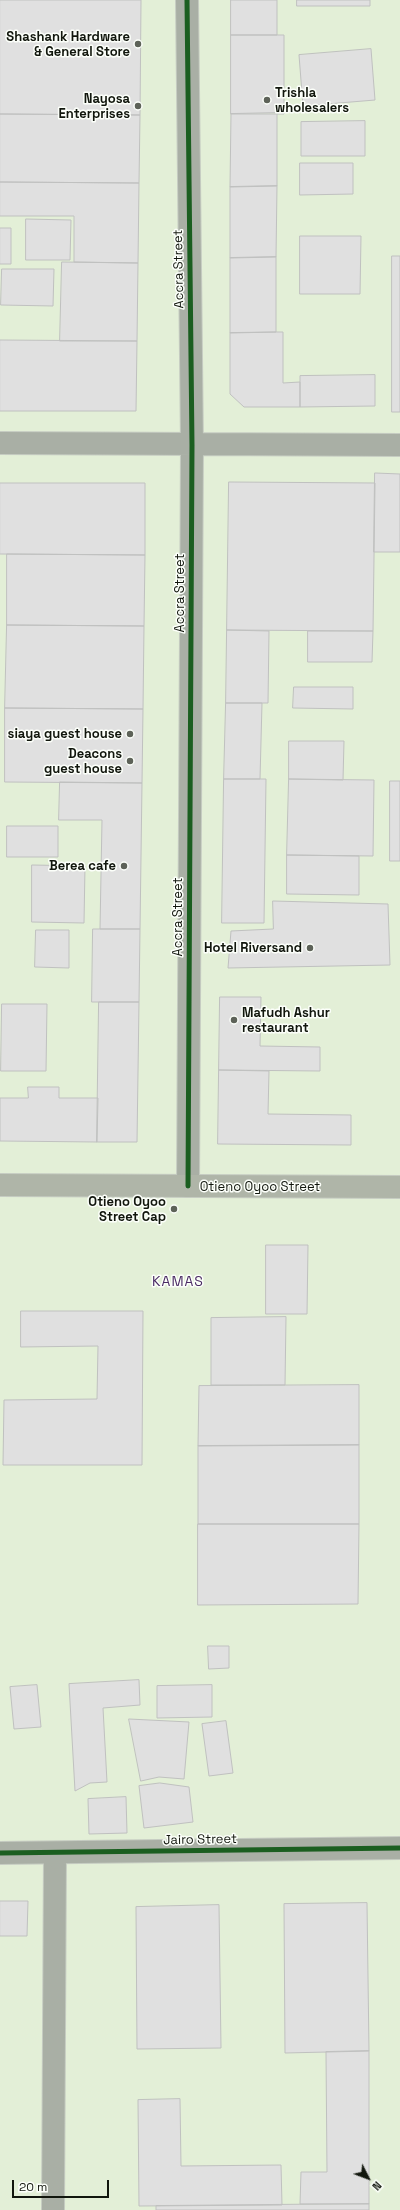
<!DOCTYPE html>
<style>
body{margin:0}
#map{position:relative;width:400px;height:2210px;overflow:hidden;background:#e9f0e3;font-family:"Space Grotesk",sans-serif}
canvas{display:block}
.north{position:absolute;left:348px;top:2158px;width:40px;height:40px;-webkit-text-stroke:3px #fcfffa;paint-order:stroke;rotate:132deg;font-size:11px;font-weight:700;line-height:16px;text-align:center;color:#11160d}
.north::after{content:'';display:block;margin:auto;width:14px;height:18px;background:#11160d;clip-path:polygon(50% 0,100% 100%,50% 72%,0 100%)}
.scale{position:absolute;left:12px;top:2180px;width:97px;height:18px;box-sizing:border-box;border:2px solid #11160d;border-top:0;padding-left:5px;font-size:12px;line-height:14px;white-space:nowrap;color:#11160d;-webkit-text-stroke:3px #fcfffa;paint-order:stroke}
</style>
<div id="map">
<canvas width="400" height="2210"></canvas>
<div class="north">N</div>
<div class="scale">20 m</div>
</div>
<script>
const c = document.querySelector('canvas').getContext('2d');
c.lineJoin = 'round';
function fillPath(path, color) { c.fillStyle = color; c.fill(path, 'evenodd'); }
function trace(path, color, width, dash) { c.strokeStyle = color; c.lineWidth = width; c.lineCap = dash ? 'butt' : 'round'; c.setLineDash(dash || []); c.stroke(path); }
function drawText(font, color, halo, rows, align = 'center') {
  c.font = font + ' "Space Grotesk",sans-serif'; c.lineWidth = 3; c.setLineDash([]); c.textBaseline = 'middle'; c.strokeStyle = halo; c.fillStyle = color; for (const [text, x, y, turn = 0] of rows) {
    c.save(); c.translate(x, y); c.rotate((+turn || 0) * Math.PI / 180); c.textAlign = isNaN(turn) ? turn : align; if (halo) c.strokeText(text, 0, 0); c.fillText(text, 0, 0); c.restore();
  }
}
fillPath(new Path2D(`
 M 0,0 L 400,0 L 400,2210 L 0,2210 Z`), '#e3efd7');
const building = new Path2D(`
 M 0,0 L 141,0 L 140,115 L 0,114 Z
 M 231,0 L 277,0 L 277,35 L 231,35 Z
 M 297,0 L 370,0 L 370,6 L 297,6 Z
 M 231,35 L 284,35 L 284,114 L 231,114 Z
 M 371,49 L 375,100 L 303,106 L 299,55 Z
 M 277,113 L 277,186 L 230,187 L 231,114 Z
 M 0,114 L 140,115 L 139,183 L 0,182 Z
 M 365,121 L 365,156 L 301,156 L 301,122 Z
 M 300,163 L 353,163 L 353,194 L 300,195 Z
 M 0,182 L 139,183 L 138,263 L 74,262 L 74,216 L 0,216 Z
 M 277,186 L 276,257 L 230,258 L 230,187 Z
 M 26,219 L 71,220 L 70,260 L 26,260 Z
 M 0,228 L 11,228 L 11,264 L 0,264 Z
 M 300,236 L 361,236 L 360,294 L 300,294 Z
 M 392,256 L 400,256 L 400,412 L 392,412 Z
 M 276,257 L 276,332 L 230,333 L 230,258 Z
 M 62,262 L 138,263 L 137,341 L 60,341 Z
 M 2,269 L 54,269 L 53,306 L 1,305 Z
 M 276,332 L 283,332 L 283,383 L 300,382 L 300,407 L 244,407 L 230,394 L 230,333 Z
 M 0,340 L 137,341 L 136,411 L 0,411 Z
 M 375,375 L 375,406 L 300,407 L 300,376 Z
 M 375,473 L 400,474 L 400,552 L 374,552 Z
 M 229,482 L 375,483 L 373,631 L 227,630 Z
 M 0,483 L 145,483 L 145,555 L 0,554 Z
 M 7,554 L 145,555 L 144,626 L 7,625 Z
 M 7,625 L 144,626 L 143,709 L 5,708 Z
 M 227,630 L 269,631 L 268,703 L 226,703 Z
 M 308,631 L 373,631 L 372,662 L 308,662 Z
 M 294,687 L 353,687 L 353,709 L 293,708 Z
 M 226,703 L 262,703 L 260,779 L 224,779 Z
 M 5,708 L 143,709 L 142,783 L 5,782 Z
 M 289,741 L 344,741 L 343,780 L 289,779 Z
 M 224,779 L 266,779 L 264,923 L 222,923 Z
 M 289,779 L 374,780 L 373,856 L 287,855 Z
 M 390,781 L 400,781 L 400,861 L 390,861 Z
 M 60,782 L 142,783 L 140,929 L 100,929 L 102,820 L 59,820 Z
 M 7,826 L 58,826 L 58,857 L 7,857 Z
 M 287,855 L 359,856 L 359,895 L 287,894 Z
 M 32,865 L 85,866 L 84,923 L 32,922 Z
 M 273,901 L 388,904 L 390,965 L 228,968 L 231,931 L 273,929 Z
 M 93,929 L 140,929 L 139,1002 L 92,1002 Z
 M 36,930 L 69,930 L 69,968 L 35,967 Z
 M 220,997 L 261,997 L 260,1046 L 320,1047 L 320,1071 L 219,1070 Z
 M 99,1002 L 139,1002 L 137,1142 L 97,1142 Z
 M 2,1004 L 47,1004 L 46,1071 L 1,1071 Z
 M 219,1070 L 269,1071 L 268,1114 L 351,1115 L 351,1145 L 218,1144 Z
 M 28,1087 L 59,1087 L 59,1098 L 98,1098 L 97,1142 L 0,1141 L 0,1098 L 28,1098 Z
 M 266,1245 L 308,1245 L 307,1314 L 266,1314 Z
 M 21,1311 L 143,1311 L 142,1465 L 3,1465 L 4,1400 L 97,1399 L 98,1346 L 21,1347 Z
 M 286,1317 L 285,1385 L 211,1385 L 211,1318 Z
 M 359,1385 L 359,1445 L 198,1446 L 199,1386 Z
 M 359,1445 L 359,1524 L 198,1524 L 198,1446 Z
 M 198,1524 L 359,1524 L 358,1604 L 198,1605 Z
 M 208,1646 L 229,1646 L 229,1668 L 209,1669 Z
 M 139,1680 L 140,1705 L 103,1708 L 107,1782 L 90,1783 L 75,1791 L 69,1684 Z
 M 37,1685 L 41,1727 L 14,1729 L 10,1687 Z
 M 212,1685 L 212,1717 L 157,1718 L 157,1686 Z
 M 129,1719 L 189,1722 L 184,1779 L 159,1777 L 141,1781 Z
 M 226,1721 L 233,1773 L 209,1776 L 202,1724 Z
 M 160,1783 L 189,1787 L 193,1822 L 144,1828 L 139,1786 Z
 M 126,1797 L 127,1833 L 89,1834 L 88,1799 Z
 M 0,1901 L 28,1901 L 27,1936 L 0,1936 Z
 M 367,1903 L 369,2051 L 285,2053 L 284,1904 Z
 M 219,1905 L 221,2048 L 137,2049 L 136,1907 Z
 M 369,2051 L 369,2204 L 300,2204 L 301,2172 L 327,2172 L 326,2052 Z
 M 180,2099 L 181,2166 L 281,2165 L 282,2205 L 139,2206 L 138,2100 Z
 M 369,2204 L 369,2210 L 156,2210 L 156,2206 Z`);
fillPath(building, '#e0e0e0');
trace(building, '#c0c1c0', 1);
const minor = new Path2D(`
 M 187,0 L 192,445 L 188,1186
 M 0,443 L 400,445
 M 0,1853 L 400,1848
 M 53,2210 L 55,1854`);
const highway = new Path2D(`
 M 0,1185 L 400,1187`);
trace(minor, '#c6ccc2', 24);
trace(highway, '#c6ccc2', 24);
trace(minor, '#a9afa5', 22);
trace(highway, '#afb5a8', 22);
trace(new Path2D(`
 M 187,0 L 192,445 L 188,1186
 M 0,1853 L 400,1848`), '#1b5e20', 5);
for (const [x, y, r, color] of [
 [138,44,4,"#5d6258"],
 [267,100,4,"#5d6258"],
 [138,106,4,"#5d6258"],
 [130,734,4,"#5d6258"],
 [130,761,4,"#5d6258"],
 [124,866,4,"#5d6258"],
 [310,948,4,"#5d6258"],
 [234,1020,4,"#5d6258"],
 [174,1209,4,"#5d6258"]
]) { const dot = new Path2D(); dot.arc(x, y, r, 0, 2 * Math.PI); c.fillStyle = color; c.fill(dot); trace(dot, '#fcfffa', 1.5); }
drawText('bold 13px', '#11160d', '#fcfffa', [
 ["Shashank Hardware",130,37],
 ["& General Store",130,52],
 ["Trishla",275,93,"left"],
 ["wholesalers",275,108,"left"],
 ["Nayosa",130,99],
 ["Enterprises",130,114],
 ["siaya guest house",122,734],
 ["Deacons",122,754],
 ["guest house",122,769],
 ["Berea cafe",116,866],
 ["Hotel Riversand",302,948],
 ["Mafudh Ashur",242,1013,"left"],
 ["restaurant",242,1028,"left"],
 ["Otieno Oyoo",166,1202],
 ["Street Cap",166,1217]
], 'right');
drawText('13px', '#11160d', '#fcfffa', [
 ["Accra Street",179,269,-91],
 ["Accra Street",180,593,-90],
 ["Accra Street",178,917,-90],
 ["Otieno Oyoo Street",260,1187],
 ["Jairo Street",200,1840,-1]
]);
c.letterSpacing = '1px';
drawText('14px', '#4a2b64', '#fcfffa', [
 ["KAMAS",178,1282]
]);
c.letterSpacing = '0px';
</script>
